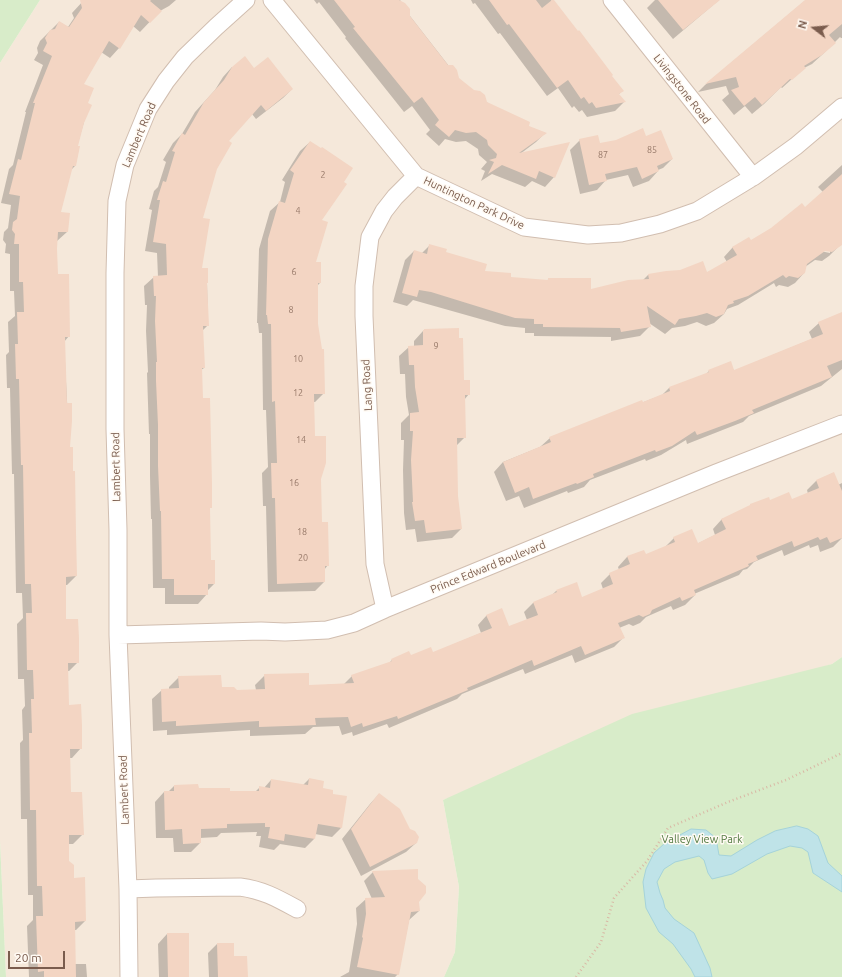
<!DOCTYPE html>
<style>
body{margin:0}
#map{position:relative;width:842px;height:977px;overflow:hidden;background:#fdf6ec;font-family:Ubuntu,sans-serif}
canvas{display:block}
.north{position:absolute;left:794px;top:8px;width:40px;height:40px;-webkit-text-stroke:3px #fffaf3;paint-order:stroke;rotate:286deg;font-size:11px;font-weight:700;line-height:16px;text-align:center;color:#7a5c4d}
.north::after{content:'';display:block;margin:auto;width:14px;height:18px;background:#7a5c4d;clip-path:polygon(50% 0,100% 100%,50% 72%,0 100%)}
.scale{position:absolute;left:8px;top:951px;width:57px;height:18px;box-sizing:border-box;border:2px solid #7a5c4d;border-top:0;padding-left:5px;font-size:12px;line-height:14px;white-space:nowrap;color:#7a5c4d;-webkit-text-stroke:3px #fffaf3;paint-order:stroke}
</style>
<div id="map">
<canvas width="842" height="977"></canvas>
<div class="north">N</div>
<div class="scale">20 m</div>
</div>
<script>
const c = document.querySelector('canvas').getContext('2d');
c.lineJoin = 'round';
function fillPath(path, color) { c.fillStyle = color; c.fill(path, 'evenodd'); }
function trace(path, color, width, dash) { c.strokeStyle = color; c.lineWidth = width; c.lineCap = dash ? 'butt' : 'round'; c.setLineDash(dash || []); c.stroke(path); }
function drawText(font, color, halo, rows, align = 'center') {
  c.font = font + ' Ubuntu,sans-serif'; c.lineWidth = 3; c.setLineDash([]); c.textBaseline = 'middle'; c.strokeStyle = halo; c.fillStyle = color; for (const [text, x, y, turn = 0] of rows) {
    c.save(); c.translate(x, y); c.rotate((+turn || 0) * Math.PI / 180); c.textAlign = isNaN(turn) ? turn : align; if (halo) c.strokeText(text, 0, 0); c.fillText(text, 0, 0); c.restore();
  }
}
fillPath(new Path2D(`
 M 40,0 L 842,0 L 842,657 L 832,664 L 443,800 L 459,887 L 455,952 L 444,977 L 6,977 L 0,840 L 0,63 Z`), '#f5e8da');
fillPath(new Path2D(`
 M 0,0 L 40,0 L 0,63 Z
 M 842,657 L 842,977 L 444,977 L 455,952 L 459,887 L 443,800 L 632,714 L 832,664 Z
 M 0,840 L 6,977 L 0,977 Z`), '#d8ecc9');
const water = new Path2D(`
 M 797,826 L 808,829 L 818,836 L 828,863 L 842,876 L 842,892 L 813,873 L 808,852 L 802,848 L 790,846 L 767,854 L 732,874 L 712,879 L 708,873 L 704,860 L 699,856 L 675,862 L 664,869 L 657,882 L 660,893 L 663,900 L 665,908 L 674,919 L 694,933 L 710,968 L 712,977 L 695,977 L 691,969 L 673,944 L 659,932 L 646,908 L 643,882 L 646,869 L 654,853 L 665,843 L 691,829 L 706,830 L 716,838 L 719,855 L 731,856 L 757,840 L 775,831 Z`);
fillPath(water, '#bfe3e8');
trace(water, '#a5d3da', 1);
fillPath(new Path2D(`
 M 84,0 L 176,0 L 169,6 L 160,11 L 140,32 L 133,26 L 119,48 L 110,58 L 101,52 L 82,84 L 87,104 L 84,122 L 77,146 L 75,166 L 71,170 L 59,213 L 68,214 L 67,232 L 57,241 L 57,275 L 69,336 L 64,342 L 76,576 L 67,585 L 65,585 L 65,620 L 78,662 L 69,671 L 68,671 L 68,706 L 81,748 L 72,758 L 69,758 L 70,793 L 83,834 L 73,844 L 68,844 L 68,861 L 85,921 L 76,930 L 74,930 L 75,964 L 86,964 L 87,977 L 29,977 L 27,926 L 33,920 L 33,895 L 28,895 L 27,819 L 21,819 L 20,743 L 23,740 L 22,710 L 25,706 L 24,679 L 18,679 L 17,624 L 23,618 L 22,593 L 16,593 L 14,474 L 12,474 L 10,388 L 7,388 L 6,355 L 9,352 L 8,322 L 15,316 L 14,291 L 10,291 L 10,254 L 5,253 L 6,244 L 3,240 L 4,232 L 8,228 L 11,205 L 1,203 L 9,169 L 13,165 L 26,112 L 25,112 L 43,65 L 34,60 L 38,53 L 37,48 L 40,41 L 59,22 L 68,27 L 74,18 L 72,13 Z
 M 314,0 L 400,0 L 410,16 L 459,79 L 486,102 L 527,126 L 545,133 L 536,142 L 520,154 L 554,177 L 545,187 L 532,181 L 525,187 L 492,174 L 481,181 L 485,171 L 481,169 L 487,162 L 479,155 L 478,149 L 466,141 L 456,142 L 445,139 L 439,146 L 426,134 L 430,130 L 412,106 L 404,112 L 345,38 L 346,37 L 319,2 L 317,4 Z
 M 471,0 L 551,0 L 622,91 L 618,95 L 624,102 L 615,111 L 587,117 L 582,110 L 579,112 L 574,106 L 572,108 L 558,88 L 547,96 L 500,33 L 498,34 L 475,3 L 473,4 Z
 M 655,0 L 719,0 L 673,39 L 647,8 Z
 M 806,0 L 842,0 L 842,38 L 841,38 L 840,37 L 824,53 L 812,64 L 804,68 L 782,88 L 781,87 L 764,104 L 752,114 L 745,106 L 734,115 L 722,100 L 729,94 L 726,86 L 698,92 L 705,85 Z
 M 232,67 L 254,69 L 292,89 L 283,98 L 256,119 L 252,114 L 227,141 L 216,169 L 201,219 L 201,269 L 207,283 L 208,325 L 202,331 L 204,368 L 201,370 L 202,399 L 211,507 L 209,509 L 210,561 L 214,584 L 207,591 L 207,594 L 198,604 L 165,604 L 165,588 L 153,588 L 152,519 L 151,519 L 150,476 L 150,434 L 149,434 L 147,373 L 148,372 L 146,331 L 147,305 L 145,305 L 144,286 L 154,277 L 158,277 L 157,253 L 145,251 L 152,210 L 149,209 L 154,191 L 158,187 L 166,162 L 163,160 L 173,143 L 182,134 L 195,112 L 215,90 L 223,77 Z
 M 645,138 L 672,159 L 663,168 L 658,170 L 658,171 L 649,181 L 633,187 L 628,175 L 606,180 L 597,190 L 580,194 L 570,150 L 580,140 L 599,144 Z
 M 310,142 L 320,221 L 315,263 L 320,283 L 317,286 L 317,325 L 324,393 L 315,402 L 313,402 L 314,437 L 320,479 L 321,523 L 328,565 L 324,570 L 324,582 L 315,591 L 268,592 L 266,506 L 263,506 L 262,473 L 268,467 L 266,410 L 263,410 L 262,333 L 259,333 L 258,323 L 257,323 L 259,249 L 270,211 L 280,202 L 285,182 L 282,180 L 300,151 Z
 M 842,165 L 842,234 L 839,246 L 829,256 L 822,261 L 815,260 L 805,267 L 804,273 L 795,283 L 788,287 L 779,285 L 776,287 L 774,283 L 738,305 L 727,309 L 724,314 L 714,323 L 706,326 L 697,322 L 685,326 L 672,328 L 665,334 L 649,323 L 650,326 L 640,336 L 611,341 L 611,337 L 534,336 L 534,333 L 525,333 L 525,328 L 505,326 L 413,300 L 407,306 L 393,302 L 405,260 L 414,251 L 422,253 L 430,245 L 484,272 L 510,278 L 546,281 L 549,279 L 590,290 L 643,280 L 648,275 L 706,274 L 727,262 L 724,257 L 733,247 L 751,242 L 805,209 L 823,192 L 818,187 ZM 820,251 L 830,251 L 830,253 Z
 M 842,313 L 842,369 L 821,386 L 749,416 L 743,422 L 687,444 L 686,440 L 661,455 L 646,461 L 645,459 L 590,480 L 584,487 L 568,493 L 567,491 L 524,508 L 519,496 L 506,501 L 494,472 L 503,462 L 540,447 L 550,438 L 662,395 L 669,388 L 706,374 L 709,371 L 730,362 L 734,371 L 812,339 L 809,332 L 819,323 Z
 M 423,331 L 463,381 L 469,394 L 464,400 L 465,437 L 456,446 L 457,496 L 461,529 L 452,538 L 417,542 L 415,529 L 406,530 L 404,513 L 403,470 L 404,440 L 401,440 L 401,423 L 409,415 L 406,397 L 405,374 L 400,374 L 399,356 L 409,347 L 414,346 L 414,341 Z
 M 833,473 L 838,485 L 842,483 L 842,538 L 833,547 L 820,552 L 818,545 L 810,548 L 809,545 L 784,556 L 782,550 L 754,562 L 747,569 L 743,570 L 739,575 L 694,594 L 695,595 L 685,605 L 673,610 L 671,606 L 646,617 L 640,623 L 633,626 L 629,624 L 619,628 L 623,638 L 614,647 L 575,663 L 572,655 L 525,674 L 523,669 L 462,694 L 457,699 L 389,728 L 387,724 L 353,736 L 352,732 L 342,735 L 339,726 L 313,727 L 305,734 L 250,736 L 250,730 L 167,735 L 167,730 L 153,731 L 152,699 L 162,690 L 169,689 L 169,687 L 179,677 L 221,688 L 237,691 L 256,690 L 255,685 L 265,675 L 308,686 L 344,684 L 352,676 L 388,664 L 392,660 L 433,653 L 481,633 L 478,625 L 487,615 L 509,627 L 527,620 L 524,612 L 533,603 L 552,595 L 556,591 L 582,598 L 603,589 L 601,583 L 610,574 L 619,570 L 618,567 L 627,557 L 643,551 L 645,556 L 664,548 L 674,538 L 697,544 L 715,535 L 713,529 L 722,519 L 769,501 L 791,500 L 808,494 L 807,490 L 816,481 Z
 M 309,779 L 322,789 L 341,828 L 332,837 L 315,834 L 314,839 L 305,848 L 280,844 L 274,850 L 259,847 L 261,836 L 256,836 L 257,832 L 221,833 L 217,837 L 200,838 L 200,843 L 191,852 L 174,852 L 173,838 L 156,838 L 155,802 L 164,792 L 168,792 L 174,786 L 198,789 L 229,792 L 255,792 L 260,787 L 264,788 L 271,780 L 303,785 Z
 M 379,794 L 416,843 L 406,852 L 361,876 L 342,839 L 370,804 Z
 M 373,872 L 418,902 L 419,911 L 409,920 L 398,974 L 395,977 L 340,977 L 349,972 L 357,924 L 356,908 L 366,899 L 372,899 L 364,881 Z
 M 167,934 L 188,977 L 159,977 L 158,944 Z
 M 217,944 L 233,957 L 247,977 L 209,977 L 208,953 Z`), '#0003');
fillPath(new Path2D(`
 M 80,0 L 151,0 L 150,1 L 162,11 L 150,23 L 141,15 L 120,49 L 109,41 L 84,84 L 94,88 L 88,103 L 92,105 L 84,123 L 78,146 L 80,146 L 76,166 L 73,166 L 61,212 L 70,213 L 68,232 L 58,232 L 57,249 L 58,274 L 69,274 L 70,337 L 65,337 L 67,403 L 72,403 L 72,421 L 70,447 L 73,447 L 73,471 L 75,471 L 76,533 L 77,576 L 66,577 L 66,619 L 78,619 L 79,638 L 79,663 L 68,663 L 69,705 L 81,704 L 82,725 L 82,749 L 70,749 L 71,792 L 82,792 L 84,835 L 69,835 L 69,861 L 74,865 L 74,878 L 85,877 L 86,921 L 75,922 L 76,977 L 44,977 L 44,971 L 38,972 L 36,916 L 43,916 L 42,886 L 37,886 L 36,810 L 30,810 L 29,733 L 32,733 L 31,699 L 34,699 L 33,670 L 27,670 L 26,613 L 32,613 L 31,584 L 25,584 L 23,465 L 21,465 L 19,379 L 16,379 L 15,344 L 18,344 L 17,312 L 24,312 L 23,282 L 19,282 L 19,244 L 14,244 L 15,234 L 12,230 L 13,222 L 17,219 L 20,196 L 9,194 L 18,159 L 21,160 L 35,103 L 33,103 L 52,56 L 43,51 L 47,43 L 45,38 L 50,30 L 55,29 L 59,21 L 69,27 L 82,8 Z
 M 334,0 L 399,0 L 405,3 L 410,9 L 410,16 L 448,65 L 453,65 L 457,70 L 459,78 L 474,90 L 480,91 L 485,95 L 487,102 L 530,122 L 529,126 L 547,133 L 519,153 L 570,142 L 555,178 L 539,171 L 536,179 L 502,165 L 488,174 L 494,162 L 489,160 L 496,158 L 497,154 L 488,145 L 487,140 L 476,132 L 466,133 L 455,130 L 449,137 L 435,125 L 439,120 L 422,97 L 414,103 L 353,28 L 355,27 Z
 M 489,0 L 536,0 L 542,8 L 552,0 L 554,0 L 578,31 L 579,30 L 613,75 L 612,76 L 624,91 L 619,94 L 626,102 L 596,108 L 592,102 L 589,104 L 584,97 L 581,99 L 568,80 L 557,88 L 509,24 L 507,25 Z
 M 658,0 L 720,0 L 683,30 Z
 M 805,0 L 842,0 L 842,24 L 829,35 L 836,43 L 822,55 L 804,66 L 806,68 L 792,80 L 790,79 L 774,94 L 762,105 L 755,97 L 744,106 L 731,90 L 739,87 L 736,77 L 705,84 Z
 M 245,56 L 254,68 L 268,57 L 293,89 L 266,111 L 261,105 L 229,141 L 232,143 L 217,169 L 203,218 L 210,219 L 202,268 L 208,268 L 208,283 L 207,283 L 209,326 L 203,326 L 205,368 L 202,368 L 203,398 L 210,398 L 212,484 L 212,508 L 210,508 L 211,560 L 215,560 L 215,584 L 208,584 L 208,595 L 174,595 L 174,579 L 162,579 L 161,511 L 160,511 L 158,466 L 158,425 L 156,381 L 156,362 L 157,362 L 155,321 L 156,296 L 154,296 L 153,276 L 167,275 L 166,244 L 153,242 L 160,200 L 157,200 L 163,181 L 166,182 L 175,152 L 172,151 L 182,133 L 185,135 L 204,102 L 224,80 L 232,67 Z
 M 643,128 L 646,136 L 661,130 L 673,159 L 657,166 L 659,171 L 642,179 L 637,167 L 605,174 L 607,181 L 589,185 L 579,139 L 598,135 L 600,143 L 616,140 Z
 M 310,141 L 321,148 L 322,147 L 353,168 L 344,182 L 347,184 L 322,220 L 328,222 L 316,262 L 321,262 L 321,283 L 318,283 L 318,324 L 322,349 L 324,349 L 325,394 L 314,394 L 315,436 L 326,436 L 326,463 L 321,479 L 322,522 L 328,522 L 329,566 L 325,566 L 325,582 L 277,584 L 275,498 L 272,498 L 271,463 L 277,463 L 275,401 L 272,402 L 271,324 L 268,324 L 267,315 L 266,315 L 268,239 L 279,201 L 285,203 L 294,173 L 290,170 Z
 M 842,174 L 842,245 L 832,252 L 825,251 L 807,264 L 805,273 L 798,278 L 789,276 L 786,278 L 783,275 L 748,296 L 733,301 L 734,303 L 728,305 L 724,314 L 716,317 L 707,313 L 696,316 L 679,319 L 675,325 L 647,306 L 651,327 L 621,332 L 620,328 L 543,327 L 543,324 L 534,324 L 534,319 L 515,318 L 431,292 L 419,290 L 417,297 L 402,293 L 414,250 L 427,254 L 429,244 L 447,249 L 446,252 L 487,264 L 485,271 L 511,273 L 511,277 L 548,280 L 548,278 L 591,278 L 591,289 L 628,280 L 649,279 L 648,274 L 666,271 L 680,270 L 703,261 L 707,272 L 737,255 L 732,247 L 749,237 L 751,240 L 771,228 L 802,203 L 805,207 Z
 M 842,312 L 842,360 L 827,366 L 832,377 L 752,410 L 754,413 L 735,421 L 697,435 L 695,431 L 672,446 L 656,452 L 655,450 L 593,474 L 594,477 L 577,484 L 576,483 L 533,499 L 529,487 L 515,493 L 503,462 L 551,442 L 549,437 L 642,400 L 643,402 L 670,391 L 669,387 L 709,372 L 708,370 L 731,361 L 734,370 L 823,334 L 818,322 Z
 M 459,328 L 459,338 L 463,338 L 464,380 L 470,380 L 470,395 L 465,395 L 466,438 L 457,438 L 458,496 L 462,529 L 426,533 L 424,520 L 415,521 L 412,502 L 413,502 L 411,460 L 413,431 L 410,431 L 410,413 L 419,412 L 415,387 L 414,365 L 409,365 L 408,346 L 423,345 L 423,330 L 424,330 L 424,329 Z
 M 834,472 L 842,491 L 842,538 L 830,543 L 827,537 L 820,540 L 818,537 L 794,547 L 792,541 L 756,556 L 758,560 L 748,564 L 749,566 L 694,590 L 696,595 L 682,601 L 680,597 L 652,610 L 650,614 L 643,617 L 639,615 L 618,623 L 625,638 L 585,655 L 581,646 L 534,666 L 532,660 L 467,688 L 468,690 L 398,719 L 397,716 L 363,727 L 362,723 L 351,727 L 348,717 L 315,718 L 316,725 L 259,727 L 259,721 L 176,726 L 176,721 L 162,722 L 161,689 L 179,688 L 178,676 L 221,675 L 222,687 L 234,687 L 237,690 L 265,689 L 264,674 L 309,673 L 309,685 L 354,683 L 351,675 L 392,661 L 391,659 L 409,651 L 411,655 L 431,647 L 433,652 L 492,628 L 486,615 L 502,608 L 509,626 L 538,615 L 533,602 L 557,592 L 556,590 L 577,582 L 582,597 L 613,584 L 609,573 L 630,564 L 627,556 L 644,550 L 646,554 L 675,542 L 673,537 L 692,529 L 698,543 L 726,529 L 721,519 L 750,505 L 750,504 L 769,497 L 770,500 L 789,492 L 792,499 L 819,488 L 816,480 Z
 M 309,778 L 324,781 L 323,788 L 333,790 L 333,794 L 347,796 L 342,828 L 318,824 L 315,839 L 285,834 L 284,841 L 268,838 L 270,827 L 265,827 L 265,823 L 227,824 L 227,828 L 201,829 L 201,843 L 183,844 L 182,829 L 165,830 L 164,791 L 174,791 L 174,785 L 198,784 L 199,788 L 230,788 L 230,791 L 259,791 L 259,786 L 270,788 L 271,779 L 308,785 Z
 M 379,793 L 400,809 L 410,829 L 415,831 L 419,837 L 417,843 L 370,867 L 351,829 Z
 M 418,869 L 418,879 L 426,886 L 426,893 L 419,902 L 420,911 L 411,912 L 399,975 L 357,967 L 363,938 L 362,937 L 366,914 L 365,898 L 385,897 L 372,871 Z
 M 167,933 L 189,933 L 189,977 L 168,977 Z
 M 217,943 L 234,943 L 234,956 L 247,956 L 248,977 L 218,977 Z`), '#f3d5c3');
const street = new Path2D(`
 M 272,0 L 416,176 L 524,227 L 588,235 L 621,233 L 660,224 L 697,211 L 753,177 L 796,146 L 842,107
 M 612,0 L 753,177
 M 385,609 L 375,564 L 364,316 L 364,286 L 370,237 L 384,211 L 395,197 L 416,176
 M 118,635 L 261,631 L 285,632 L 327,630 L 354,623 L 385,609 L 716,473 L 842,424
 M 128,889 L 156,888 L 240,887 C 263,890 277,898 297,909
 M 129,977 L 128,889 L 118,635 L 118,530 L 115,429 L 115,273 L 117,201 L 125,165 L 148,109 L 166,81 L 185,57 L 216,27 L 246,0`);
trace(street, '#d1beb0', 19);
trace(new Path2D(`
 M 576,977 L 601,942 L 614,898 L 647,861 L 668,828 L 728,802 L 786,780 L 842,753`), '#d9b8a5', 2.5, [1, 3]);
trace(street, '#fff', 17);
drawText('9px', '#987a6a', null, [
 ["85",652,150],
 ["87",603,155],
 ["2",323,175],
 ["4",298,211],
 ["6",294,272],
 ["8",291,310],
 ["9",436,346],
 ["10",298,359],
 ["12",298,393],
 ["14",301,440],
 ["16",294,483],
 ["18",302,532],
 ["20",303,558]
]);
drawText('11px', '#7a5c4d', '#fffaf3', [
 ["Livingstone Road",682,89,52],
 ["Lambert Road",139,135,-67],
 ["Huntington Park Drive",474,203,25],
 ["Lang Road",367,385,-93],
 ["Lambert Road",116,467,-91],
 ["Prince Edward Boulevard",488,567,-22],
 ["Lambert Road",124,790,-92]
]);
drawText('11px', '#537a41', '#fffaf3', [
 ["Valley View Park",702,839]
]);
</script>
